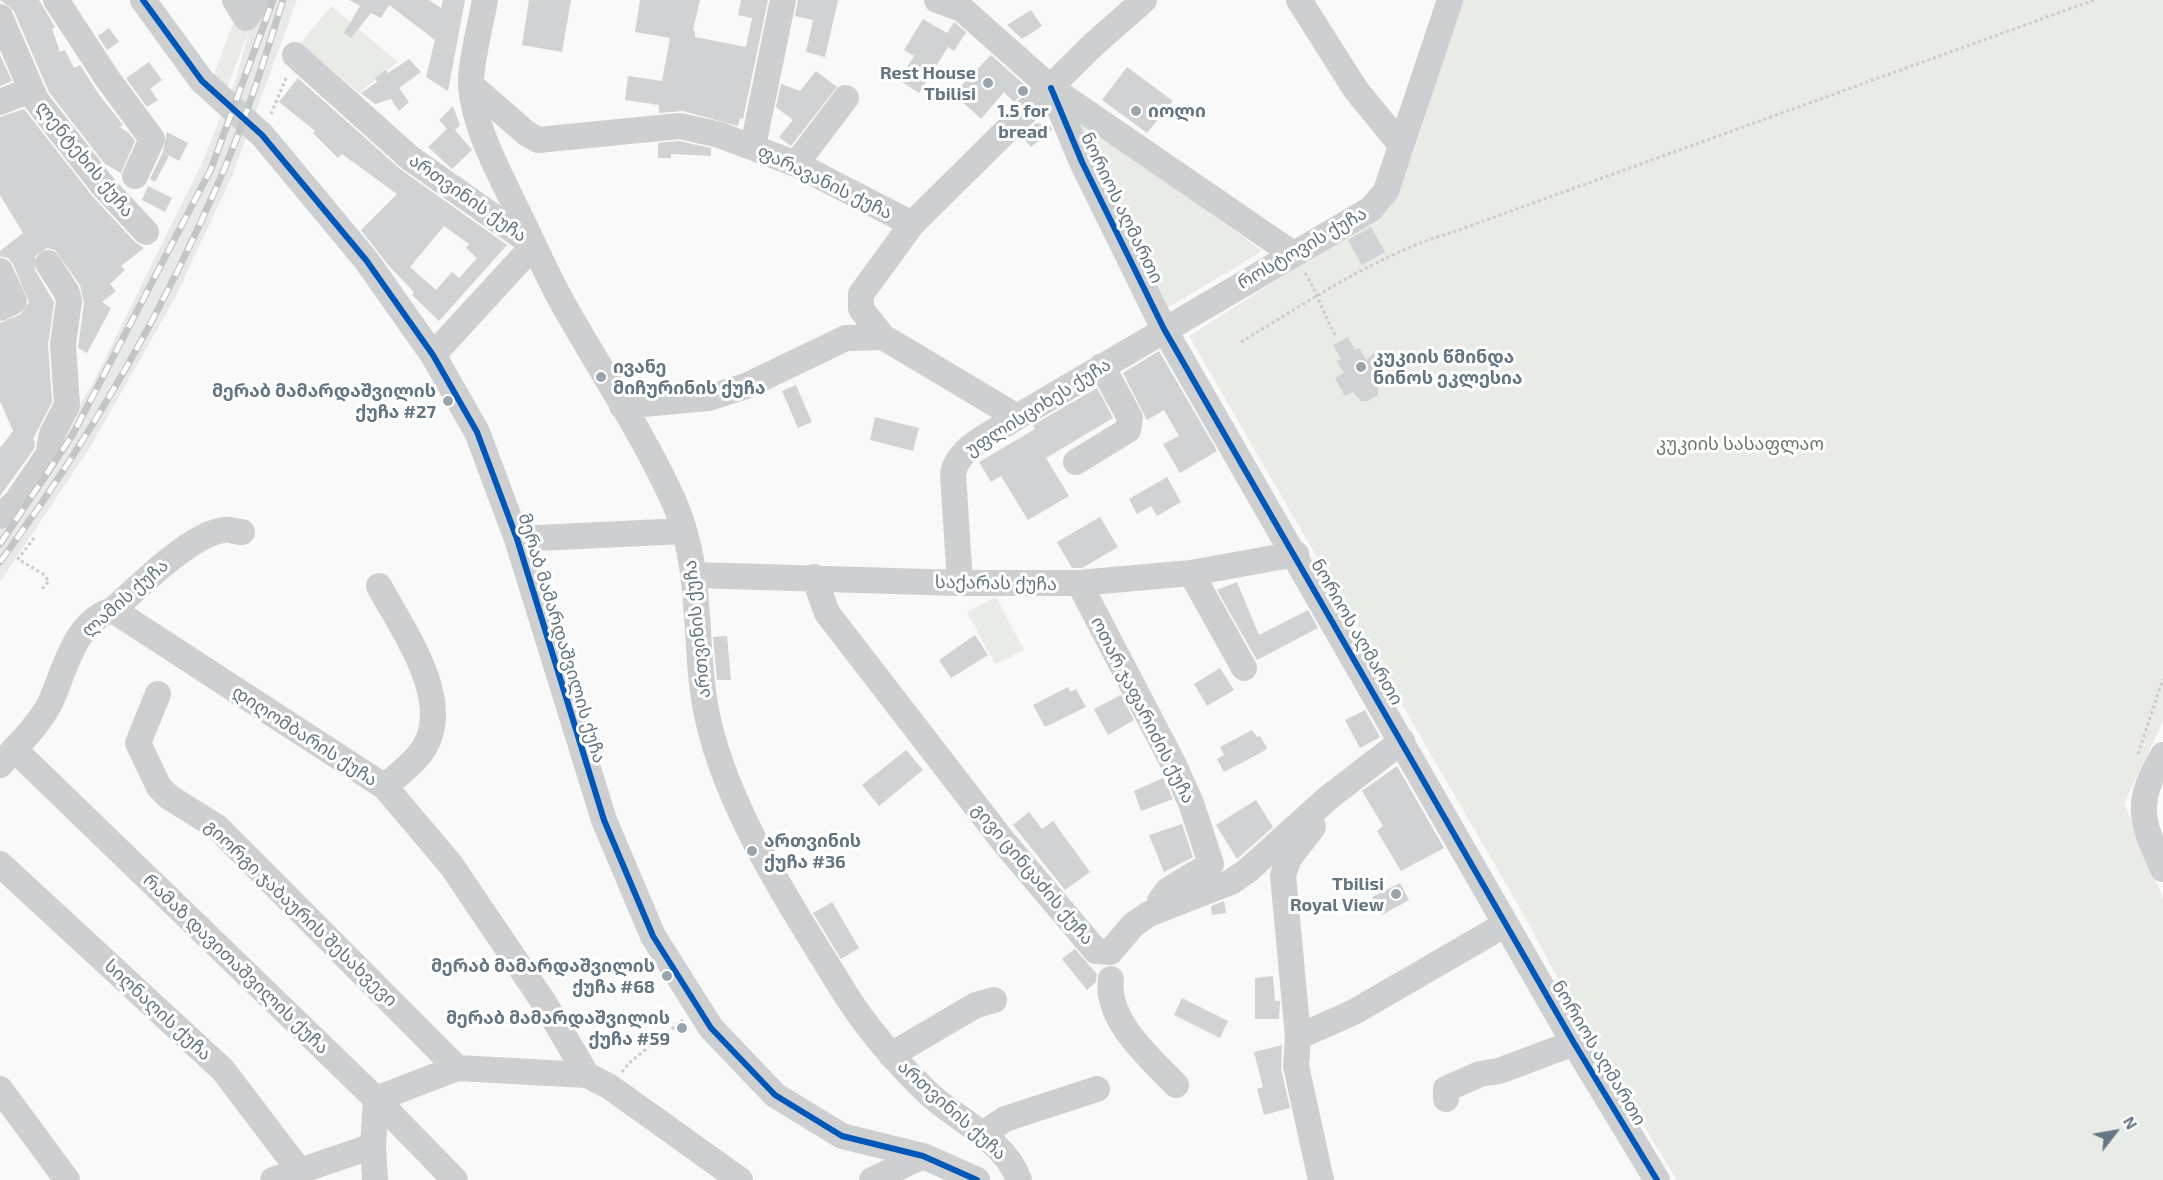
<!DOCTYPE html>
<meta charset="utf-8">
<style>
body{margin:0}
#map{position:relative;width:2163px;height:1180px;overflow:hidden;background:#f9f9f9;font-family:"Exo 2",sans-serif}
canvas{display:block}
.north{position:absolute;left:2085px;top:1102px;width:60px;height:60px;-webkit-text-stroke:4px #fff;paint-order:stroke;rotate:59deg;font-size:16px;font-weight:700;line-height:24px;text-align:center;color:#657683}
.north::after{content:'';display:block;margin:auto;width:21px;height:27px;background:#657683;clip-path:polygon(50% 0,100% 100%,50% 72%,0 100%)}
</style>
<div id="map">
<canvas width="2163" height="1180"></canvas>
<div class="north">N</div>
</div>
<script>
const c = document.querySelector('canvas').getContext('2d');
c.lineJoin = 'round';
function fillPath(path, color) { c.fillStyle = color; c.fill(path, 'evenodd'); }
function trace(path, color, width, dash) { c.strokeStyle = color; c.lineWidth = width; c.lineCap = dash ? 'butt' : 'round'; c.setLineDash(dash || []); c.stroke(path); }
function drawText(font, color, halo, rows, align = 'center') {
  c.font = font + ' "Exo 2","Noto Sans Georgian",sans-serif'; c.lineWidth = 6; c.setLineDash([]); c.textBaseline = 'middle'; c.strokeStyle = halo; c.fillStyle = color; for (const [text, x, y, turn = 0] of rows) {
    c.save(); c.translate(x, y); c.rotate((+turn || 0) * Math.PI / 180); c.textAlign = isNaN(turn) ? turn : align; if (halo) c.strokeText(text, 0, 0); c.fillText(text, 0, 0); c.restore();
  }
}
fillPath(new Path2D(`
 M 265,0 L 297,0 L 232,176 L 175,298 L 89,449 L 0,582 L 0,527 L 32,483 L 94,381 L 202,163 L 236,79 L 249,30 Z`), '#e8e9e9');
fillPath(new Path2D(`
 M 1461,0 L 2163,0 L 2163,722 L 2124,803 L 2163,898 L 2163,1180 L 1677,1180 L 1591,1040 L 1525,917 L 1189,336 L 1389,209 L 1414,152 Z
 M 331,6 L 398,62 L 359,93 L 301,43 Z
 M 237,12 L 249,30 L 225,93 L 213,77 Z
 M 1069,108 L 1262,251 L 1166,309 Z
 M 996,597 L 1024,650 L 995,664 L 967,612 Z`), '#e8ebe6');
fillPath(new Path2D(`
 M 0,0 L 39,0 L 55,27 L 52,29 L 60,52 L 65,50 L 74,68 L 80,65 L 100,96 L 123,125 L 119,127 L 129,133 L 135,141 L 121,173 L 105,164 L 49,92 L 14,11 Z
 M 349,0 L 429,0 L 441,8 L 443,0 L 465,0 L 448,91 L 426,77 L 435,40 L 389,5 L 381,18 L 371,13 L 351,38 L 344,33 L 360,6 Z
 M 529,0 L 571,0 L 562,52 L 522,45 Z
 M 640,0 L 700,0 L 693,30 L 695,31 L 695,37 L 746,47 L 752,18 L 738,15 L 741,0 L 768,0 L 743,119 L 740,118 L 738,126 L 683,111 L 659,113 L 659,105 L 625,100 L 628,76 L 662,81 L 670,38 L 635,32 Z
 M 798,0 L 838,0 L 825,57 L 806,52 L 813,20 L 795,16 Z
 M 1031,10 L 1042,26 L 1022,39 L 1007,25 Z
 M 923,19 L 947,33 L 954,22 L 966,32 L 954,51 L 948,47 L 919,93 L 899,80 L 914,56 L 904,50 Z
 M 109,28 L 119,42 L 107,50 L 98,36 Z
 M 0,55 L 12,81 L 0,86 Z
 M 991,55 L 1028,88 L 1014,102 L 1004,92 L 981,119 L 956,96 L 956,91 Z
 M 409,59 L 421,72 L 399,88 L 409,102 L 399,111 L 391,99 L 375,104 L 361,93 L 377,82 L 375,78 L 386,70 L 388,73 Z
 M 149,62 L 162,80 L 150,89 L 158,100 L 147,107 L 126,78 Z
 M 1127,67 L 1173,101 L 1147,133 L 1102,100 Z
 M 816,71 L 837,87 L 791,146 L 779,137 L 793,120 L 776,107 L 781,84 L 800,91 Z
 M 298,78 L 400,169 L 507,245 L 439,321 L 412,295 L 414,292 L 389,266 L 361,230 L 397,194 L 342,154 L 338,158 L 313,133 L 315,131 L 279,102 ZM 444,226 L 469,244 L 466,248 L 477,258 L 459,278 L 452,272 L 436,290 L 410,267 Z
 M 453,106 L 460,125 L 455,130 L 472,150 L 452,169 L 428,147 L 447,129 L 439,120 Z
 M 24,109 L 93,197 L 135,242 L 144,248 L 121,266 L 125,270 L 110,284 L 116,291 L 102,302 L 111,308 L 87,353 L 78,348 L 84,303 L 80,285 L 55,250 L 47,248 L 35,256 L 35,270 L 54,302 L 48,345 L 52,402 L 33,439 L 35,442 L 34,449 L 0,496 L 0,448 L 13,431 L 0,401 L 0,323 L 21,314 L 29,302 L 13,264 L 8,258 L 0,256 L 0,251 L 23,233 L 0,195 L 0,117 Z
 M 1036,123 L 1051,126 L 1052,130 L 1031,147 L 1022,137 Z
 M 167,132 L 188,143 L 179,161 L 163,152 Z
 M 679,141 L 711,148 L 711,156 L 671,154 L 671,158 L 658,158 L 658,143 Z
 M 163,152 L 169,156 L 155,182 L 150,179 Z
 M 148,186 L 172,198 L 165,212 L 142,200 Z
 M 1371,227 L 1385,252 L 1362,265 L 1348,240 Z
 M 1348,337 L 1355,350 L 1359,348 L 1366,360 L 1374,354 L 1386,375 L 1378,379 L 1378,395 L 1367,401 L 1361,401 L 1353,392 L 1345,396 L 1335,378 L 1344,373 L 1337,361 L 1341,359 L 1333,345 Z
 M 1159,351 L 1217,451 L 1180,473 L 1163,444 L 1179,436 L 1164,410 L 1147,420 L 1123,373 Z
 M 796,385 L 812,422 L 798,428 L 782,391 Z
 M 1097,388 L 1113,418 L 1046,458 L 1069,496 L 1028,520 L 1001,476 L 991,482 L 979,462 L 1035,429 L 1033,425 Z
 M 875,417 L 919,428 L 913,451 L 870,440 Z
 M 1167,477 L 1181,502 L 1157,516 L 1151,506 L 1137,514 L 1129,499 Z
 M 1100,517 L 1118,547 L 1082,568 L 1072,568 L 1057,542 Z
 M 1237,582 L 1259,635 L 1308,610 L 1318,628 L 1257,660 L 1217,590 Z
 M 975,635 L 988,655 L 951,678 L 939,660 Z
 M 727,636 L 731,680 L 717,680 L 713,637 Z
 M 1220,668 L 1234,690 L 1207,706 L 1194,684 Z
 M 1068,687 L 1070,692 L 1076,689 L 1086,707 L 1045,727 L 1033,705 Z
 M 1121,695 L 1134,720 L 1108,735 L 1094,709 Z
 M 1365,710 L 1380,737 L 1360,748 L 1345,720 Z
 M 1252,730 L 1257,737 L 1260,736 L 1267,748 L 1264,751 L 1224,772 L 1217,759 L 1224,755 L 1220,747 Z
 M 906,750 L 923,770 L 879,806 L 862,785 Z
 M 1397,766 L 1444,848 L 1401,871 L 1377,831 L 1383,826 L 1362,791 Z
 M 1163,778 L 1173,799 L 1141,811 L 1134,791 Z
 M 1256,800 L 1273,827 L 1237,859 L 1216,825 Z
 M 1029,812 L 1042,829 L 1053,821 L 1090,872 L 1065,890 L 1013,825 Z
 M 1182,824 L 1193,857 L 1164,872 L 1149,835 Z
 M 1400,883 L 1409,900 L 1382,915 L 1372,897 Z
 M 1224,901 L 1226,913 L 1212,915 L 1211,906 Z
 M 832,902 L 859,948 L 841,959 L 813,913 Z
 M 1075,949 L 1097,974 L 1096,982 L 1087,990 L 1062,959 Z
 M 1273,976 L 1275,1001 L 1280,1001 L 1279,1019 L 1255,1019 L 1255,978 Z
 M 1182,998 L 1228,1021 L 1220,1038 L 1174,1015 Z
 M 1282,1045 L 1281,1069 L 1290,1108 L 1264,1115 L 1257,1089 L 1263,1087 L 1254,1052 Z`), '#d0d2d3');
trace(new Path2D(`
 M 271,114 L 287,76
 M 1305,273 C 1318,294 1324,315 1336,337
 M 1241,342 C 1308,302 1377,254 1453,232 L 2094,0
 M 34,538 L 18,559 L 43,574 L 49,581 L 41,590
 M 2138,754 L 2163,679
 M 622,1072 L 629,1063 L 683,1020`), '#cbcccd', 3, [3, 3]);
trace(new Path2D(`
 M 56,0 L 107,78 L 152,139 L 135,176
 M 143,0 L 202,81 L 262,135 L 366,260 L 433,355 L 477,432 L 517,539 L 604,820 L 653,936 L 711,1028 L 775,1095 L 842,1136 L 923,1156 L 977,1180
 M 235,0 L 246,18 L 258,0
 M 485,0 C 481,23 470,64 471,86 C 474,127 498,170 515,206 C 531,238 545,271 562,302 C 599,368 643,433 674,502 C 705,571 692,648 708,720 C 730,816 795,912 846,995 C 869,1031 898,1064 928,1093 C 958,1121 1004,1139 1019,1180
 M 937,0 L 962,9 L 1051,88 L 1293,254
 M 1299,0 L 1356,90 L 1401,145
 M 0,17 L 36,100 L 104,187 L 146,232
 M 295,55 L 410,158 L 531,243
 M 471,85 L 526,133 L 538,140 L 680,126 L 720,135 L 796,164 L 912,224
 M 1051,88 L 1082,162 L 1164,329 L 1574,1043 L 1657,1180
 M 0,102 L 31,90
 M 753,146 L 783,0
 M 796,164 L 846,98
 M 0,271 L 14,301 L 0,308
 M 433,355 L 534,245
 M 622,406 L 708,398 L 746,386 L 846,338 L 883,337
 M 1017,417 L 883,337 L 861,309 L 861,294 L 912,224 L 1093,45 L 1144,0
 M 1076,462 L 1128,430 L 1130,418 L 1102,366
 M 0,516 L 16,502 L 48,455 L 52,434 L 67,405 L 63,344 L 69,301 L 67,293 L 48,263
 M 517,539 L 684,531
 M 1191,573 L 1244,668
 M 694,575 L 960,583 L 1079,583 L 1191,573 L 1296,554
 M 814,577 L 827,613 L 1003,841 L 1096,951 L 1110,952 L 1133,925 L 1149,914 L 1231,882 L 1247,871 L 1328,798 L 1402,741
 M 960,583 L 953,474 C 957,447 995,432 1017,417 L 1371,209 L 1386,191 L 1450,0
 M 1079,583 L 1173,763 L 1191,803 L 1211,864 L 1168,890 L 1160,901
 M 379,586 C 402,629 454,700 424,748 C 415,763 397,775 385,787
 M 113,610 L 385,787 L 451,865 L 545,1004 L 587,1075
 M 158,694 L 138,743 L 159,787 L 169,797 L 217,827 L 457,1068
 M 14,749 L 376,1099 L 455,1180
 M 2163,755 C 2134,804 2141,820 2163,869
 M 0,765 C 16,747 39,725 50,703 C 64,674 74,620 113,610 C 136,589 192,533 224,530 C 229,529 237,532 242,532
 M 1313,827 L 1289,858 L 1283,875 L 1298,1037 L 1296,1066 L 1321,1180
 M 0,864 L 223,1070 L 299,1170
 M 1111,979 C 1105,1020 1150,1058 1176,1085
 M 1298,1037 L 1354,1012 L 1506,924
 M 891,1055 L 976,1005 L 994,1000
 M 0,1089 L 67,1180
 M 376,1099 L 457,1068 L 587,1075 L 610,1087 L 740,1180
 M 1446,1099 L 1446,1089 L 1480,1074 L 1499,1071 L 1574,1043
 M 982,1135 L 1005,1119 L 1097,1089
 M 273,1180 L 373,1146
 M 375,1180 L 373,1146 L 376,1099
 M 872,1180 L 923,1156`), '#cecfd0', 26);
const rail = new Path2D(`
 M 0,544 L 73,434 L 211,169 L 273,0
 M 0,562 C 88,442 165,309 223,172 C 247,116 265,58 283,0`);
trace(rail, '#c3c5c6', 7);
trace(rail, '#fff', 4.5, [14]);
trace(new Path2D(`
 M 143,0 L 202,81 L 262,135 L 366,260 L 433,355 L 477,432 L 517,539 L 604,820 L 653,936 L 711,1028 L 775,1095 L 842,1136 L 923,1156 L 977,1180
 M 1051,88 L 1082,162 L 1164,329 L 1574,1043 L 1657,1180`), '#0057b8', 6);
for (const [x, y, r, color] of [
 [988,83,6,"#99a4ac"],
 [1023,91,6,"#99a4ac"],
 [1136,111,6,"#99a4ac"],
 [1361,367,6,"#99a4ac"],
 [601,377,6,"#99a4ac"],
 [448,401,6,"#99a4ac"],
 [752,851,6,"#99a4ac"],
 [1396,894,6,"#99a4ac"],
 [667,976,6,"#99a4ac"],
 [682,1028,6,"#99a4ac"]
]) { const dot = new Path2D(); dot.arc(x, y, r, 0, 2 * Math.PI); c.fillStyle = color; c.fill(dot); trace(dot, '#fff', 2); }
drawText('bold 18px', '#657683', '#fff', [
 ["Rest House",976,73],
 ["Tbilisi",976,94],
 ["1.5 for",1023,111,"center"],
 ["bread",1023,132,"center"],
 ["იოლი",1148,111,"left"],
 ["კუკიის წმინდა",1373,357,"left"],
 ["ნინოს ეკლესია",1373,378,"left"],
 ["ივანე",613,367,"left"],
 ["მიჩურინის ქუჩა",613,388,"left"],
 ["მერაბ მამარდაშვილის",436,391],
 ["ქუჩა #27",436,412],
 ["ართვინის",764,841,"left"],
 ["ქუჩა #36",764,862,"left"],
 ["Tbilisi",1384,884],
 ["Royal View",1384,905],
 ["მერაბ მამარდაშვილის",655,966],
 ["ქუჩა #68",655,987],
 ["მერაბ მამარდაშვილის",670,1018],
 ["ქუჩა #59",670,1039]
], 'right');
drawText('18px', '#657683', '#fff', [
 ["ლენტეხის ქუჩა",85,159,51],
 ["ფარავანის ქუჩა",825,182,26],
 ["ართვინის ქუჩა",468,198,35],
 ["ნორიოს აღმართი",1122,208,64],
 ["როსტოვის ქუჩა",1302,248,-30],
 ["უფლისციხეს ქუჩა",1038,407,-32],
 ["საქარას ქუჩა",996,583,1],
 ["ლამის ქუჩა",125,598,-41],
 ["ართვინის ქუჩა",697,629,-96],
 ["ნორიოს აღმართი",1357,632,60],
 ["მერაბ მამარდაშვილის ქუჩა",562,638,73],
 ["ოთარ ჯაფარიძის ქუჩა",1143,710,63],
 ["დიღომბარის ქუჩა",305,736,33],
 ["გივი ცინცაძის ქუჩა",1033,874,50],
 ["გიორგი ჯაბაურის შესახვევი",301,913,44],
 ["რამაზ დავითაშვილის ქუჩა",236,964,44],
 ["სიღნაღის ქუჩა",158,1010,43],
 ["ნორიოს აღმართი",1599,1053,59],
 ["ართვინის ქუჩა",952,1110,42]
]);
drawText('18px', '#687a64', '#fff', [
 ["კუკიის სასაფლაო",1740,444]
]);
</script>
